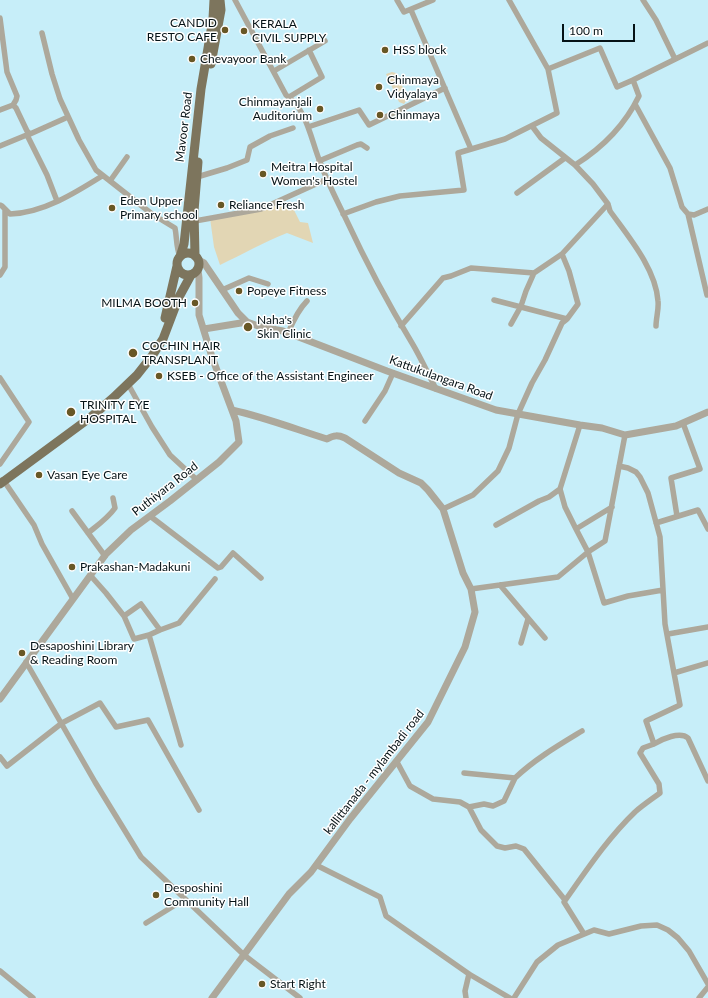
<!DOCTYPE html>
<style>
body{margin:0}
#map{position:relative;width:708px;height:998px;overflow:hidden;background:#c7eef9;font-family:Lato,sans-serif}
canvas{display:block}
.scale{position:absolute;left:562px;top:24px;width:73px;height:18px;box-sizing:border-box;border:2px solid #051216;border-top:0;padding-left:5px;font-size:12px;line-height:14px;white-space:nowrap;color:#051216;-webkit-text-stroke:3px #fff;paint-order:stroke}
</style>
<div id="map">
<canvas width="708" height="998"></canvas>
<div class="scale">100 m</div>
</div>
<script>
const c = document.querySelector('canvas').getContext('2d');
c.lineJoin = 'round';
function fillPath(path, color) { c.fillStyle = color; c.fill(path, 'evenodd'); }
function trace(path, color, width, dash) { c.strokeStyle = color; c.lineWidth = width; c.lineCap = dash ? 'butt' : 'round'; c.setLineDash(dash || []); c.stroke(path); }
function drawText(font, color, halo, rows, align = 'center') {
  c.font = font + ' Lato,sans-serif'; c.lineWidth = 3; c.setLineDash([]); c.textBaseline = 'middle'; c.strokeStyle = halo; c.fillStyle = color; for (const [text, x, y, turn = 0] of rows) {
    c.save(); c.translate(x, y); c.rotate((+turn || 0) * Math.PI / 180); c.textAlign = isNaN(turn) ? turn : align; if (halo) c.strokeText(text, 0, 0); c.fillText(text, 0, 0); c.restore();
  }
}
fillPath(new Path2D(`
 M 392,72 L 396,73 L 408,98 L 404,104 L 399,102 L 386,74 Z
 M 290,202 L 300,222 L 308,223 L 313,243 L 287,233 C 264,242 243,254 220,265 L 214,247 L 210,218 L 264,209 Z`), '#e2d6b4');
trace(new Path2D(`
 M 235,0 L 286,95 C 307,109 311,140 320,162 C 327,181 336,199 345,217 C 365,260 387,302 412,343 C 421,358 428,374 436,389
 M 397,0 L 404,12 L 433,0
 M 509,0 L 548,69 L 600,48 L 617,87 L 633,80 L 639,96 C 625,125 602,148 575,165 L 593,184 L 608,204
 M 643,0 L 656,20 L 675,59
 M 411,10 L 471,149
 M 0,18 L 7,72 L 17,96 L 16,100 L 13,105
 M 42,33 L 52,74 L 60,99 L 79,140 L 96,170 L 152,214 L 175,228 C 177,238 176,247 180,257
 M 274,71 L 325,41
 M 633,80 L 708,43
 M 289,97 L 322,77 L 309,50
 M 635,104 L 670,168 L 682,207 L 688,214 L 694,215 L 708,209
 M 0,110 L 13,105 L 16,108 L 27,131 L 30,134 L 68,117
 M 532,126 L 541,138 L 575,165
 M 308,127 L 359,110 L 369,125 L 445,88
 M 27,135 L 47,175 L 57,201
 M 0,146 L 29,134
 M 319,161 L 357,145 L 361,144 L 367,148
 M 197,177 L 227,168 L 247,160 L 250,147 L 270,136 L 293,128
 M 110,181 L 127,157
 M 517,193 L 565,158
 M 0,205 L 2,206 L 10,214 C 43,213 75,193 102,176
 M 343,214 L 376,202 L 400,196 L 464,190 L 458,153 L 505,139 L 557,113 L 548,69
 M 688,214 L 707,295
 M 195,221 L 261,209 L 327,179
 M 0,275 L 5,267 L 5,209
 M 222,290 L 249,278 L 268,284
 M 494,300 L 567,319
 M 511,324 L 521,306 L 526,291 L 534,273 L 562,254 L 608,204 L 610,211 C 628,236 656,269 658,301 C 659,309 656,318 656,326
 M 401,326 L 443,278 L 451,276 L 471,268 L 534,273
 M 288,333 C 293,321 298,310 307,301
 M 0,378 L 29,422 L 0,464
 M 128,384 L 152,427 L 170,455 L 197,480
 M 365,421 L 385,391 L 393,373
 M 619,466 L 628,468 L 636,472 L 640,477 L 648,493 L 660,537 L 665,624 L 674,673 L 708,663
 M 2,480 L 4,481 L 34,525 L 42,544 L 73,599
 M 560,489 L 565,507 L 576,529
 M 612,507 L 576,529 L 588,552 L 604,603 L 628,596 L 663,590
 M 443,509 L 473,495 L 498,471 L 509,448 L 518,414 L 532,383 L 545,360 L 562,323 L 567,319 L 578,304 L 569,271 L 562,254
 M 72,511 L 105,556
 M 150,516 L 218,568 L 221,567 L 233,553 L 261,578
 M 677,516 L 671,478 L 700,469 L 683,423
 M 656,523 L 698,510 L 708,529
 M 496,525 L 539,501 L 549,497 L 560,489 L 580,425
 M 88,533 C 98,525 108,518 115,508 L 113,498
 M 90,575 L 106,593 L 124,616 L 134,639 L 149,635 L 181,745
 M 500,585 L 545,638
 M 471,589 L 558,577 L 588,552 L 605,541 L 625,435
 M 124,616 L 141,604 L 160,630 L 149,635
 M 160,630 L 179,623 L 215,579
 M 668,634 L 708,627
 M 521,643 L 528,619
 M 26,662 L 95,782 L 141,857 L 244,955 L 300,998
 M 654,744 C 662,739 680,731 688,738 L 708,781
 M 0,757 L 7,766 L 62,723 L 100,703 L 116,727 L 148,720 L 199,810
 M 397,762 L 410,786 L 433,799 L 460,802 L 469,807 L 481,830 L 497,846 L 505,848 L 516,846 L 524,849 L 565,900
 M 464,773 L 515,778 C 535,759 559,745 582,731
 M 469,807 L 484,804 L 493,806 L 504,801 L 515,778
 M 316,865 L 380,897 L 386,916 L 469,974 L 510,998
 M 146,923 L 185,899
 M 584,934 L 564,902 C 586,871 607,839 635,812 C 643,805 652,799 660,793 L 659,784 L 640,753 L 643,748 L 654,744 L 646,721 L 680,705 L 674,673
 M 0,971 L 33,998
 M 466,998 L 465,991 L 469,974
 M 514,998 L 537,962 L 558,945 L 594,930 L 609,934 L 641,926 L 657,925 L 668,930 L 678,938 L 689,951 L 708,984
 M 699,998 L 708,987`), '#ada89b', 5.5);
trace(new Path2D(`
 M 198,260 L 204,263 L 238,313 L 247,322 L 261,327 L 283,331 L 387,371 L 496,410 L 580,425 L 602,428 L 625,435 L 676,426 L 708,412
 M 204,329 L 247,322
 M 0,699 L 106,554 L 131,530 L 170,501 L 219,462 L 239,442 L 236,421 L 212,357 L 199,315 L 199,278 L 198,270
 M 212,998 L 289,894 L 311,872 L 350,819 L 428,722 L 465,647 L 475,612 L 471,589 L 463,573 L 443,509 L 428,490 L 421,483 L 399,473 L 345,438 C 338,435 334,435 327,439 C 295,429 264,417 232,410`), '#ada89b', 7);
trace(new Path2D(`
 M 211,64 L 221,10 L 220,0
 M177 264a11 11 0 1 1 22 0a11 11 0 1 1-22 0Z
 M 195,256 L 194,211 L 198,162
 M 180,257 L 184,244 L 201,89 L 213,19 L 214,0
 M 165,318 L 177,266
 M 0,484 L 91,417 L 113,398 L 137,375 L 152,356 L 163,339 L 179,297 L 191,275`), '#7d755d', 9);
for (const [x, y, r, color] of [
 [225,30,4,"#685725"],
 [244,31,4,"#685725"],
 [385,50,4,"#685725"],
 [192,59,4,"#685725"],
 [379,87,4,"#685725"],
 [320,109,4,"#685725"],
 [380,115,4,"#685725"],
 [263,174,4,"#685725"],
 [221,205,4,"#685725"],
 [112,208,4,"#685725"],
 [239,291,4,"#685725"],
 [195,303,4,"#685725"],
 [248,327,5,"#685725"],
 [133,353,5,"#685725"],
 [159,376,4,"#685725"],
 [71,412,5,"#685725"],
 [39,475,4,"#685725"],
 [72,567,4,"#685725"],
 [22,653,4,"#685725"],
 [156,895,4,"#685725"],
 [262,984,4,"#685725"]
]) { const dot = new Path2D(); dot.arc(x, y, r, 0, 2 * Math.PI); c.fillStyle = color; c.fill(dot); trace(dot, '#fff', 1.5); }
drawText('12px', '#051216', '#fff', [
 ["CANDID",217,23,"right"],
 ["RESTO CAFE",217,37,"right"],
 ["KERALA",252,24],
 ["CIVIL SUPPLY",252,38],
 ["HSS block",393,50],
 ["Chevayoor Bank",200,59],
 ["Chinmaya",387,80],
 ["Vidyalaya",387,94],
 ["Chinmayanjali",312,102,"right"],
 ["Auditorium",312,116,"right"],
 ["Chinmaya",388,115],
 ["Meitra Hospital",271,167],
 ["Women's Hostel",271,181],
 ["Eden Upper",120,201],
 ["Primary school",120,215],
 ["Reliance Fresh",229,205],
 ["Popeye Fitness",247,291],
 ["MILMA BOOTH",187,303,"right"],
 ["Naha's",257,320],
 ["Skin Clinic",257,334],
 ["COCHIN HAIR",142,346],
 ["TRANSPLANT",142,360],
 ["KSEB - Office of the Assistant Engineer",167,376],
 ["TRINITY EYE",80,405],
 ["HOSPITAL",80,419],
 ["Vasan Eye Care",47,475],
 ["Prakashan-Madakuni",80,567],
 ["Desaposhini Library",30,646],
 ["& Reading Room",30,660],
 ["Desposhini",164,888],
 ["Community Hall",164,902],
 ["Start Right",270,984]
], 'left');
drawText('12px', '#051216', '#fff', [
 ["Mavoor Road",184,127,-83],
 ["Kattukulangara Road",441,378,20],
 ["Puthiyara Road",165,489,-38],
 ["kallittanada - mylambadi road",374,772,-52]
]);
</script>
